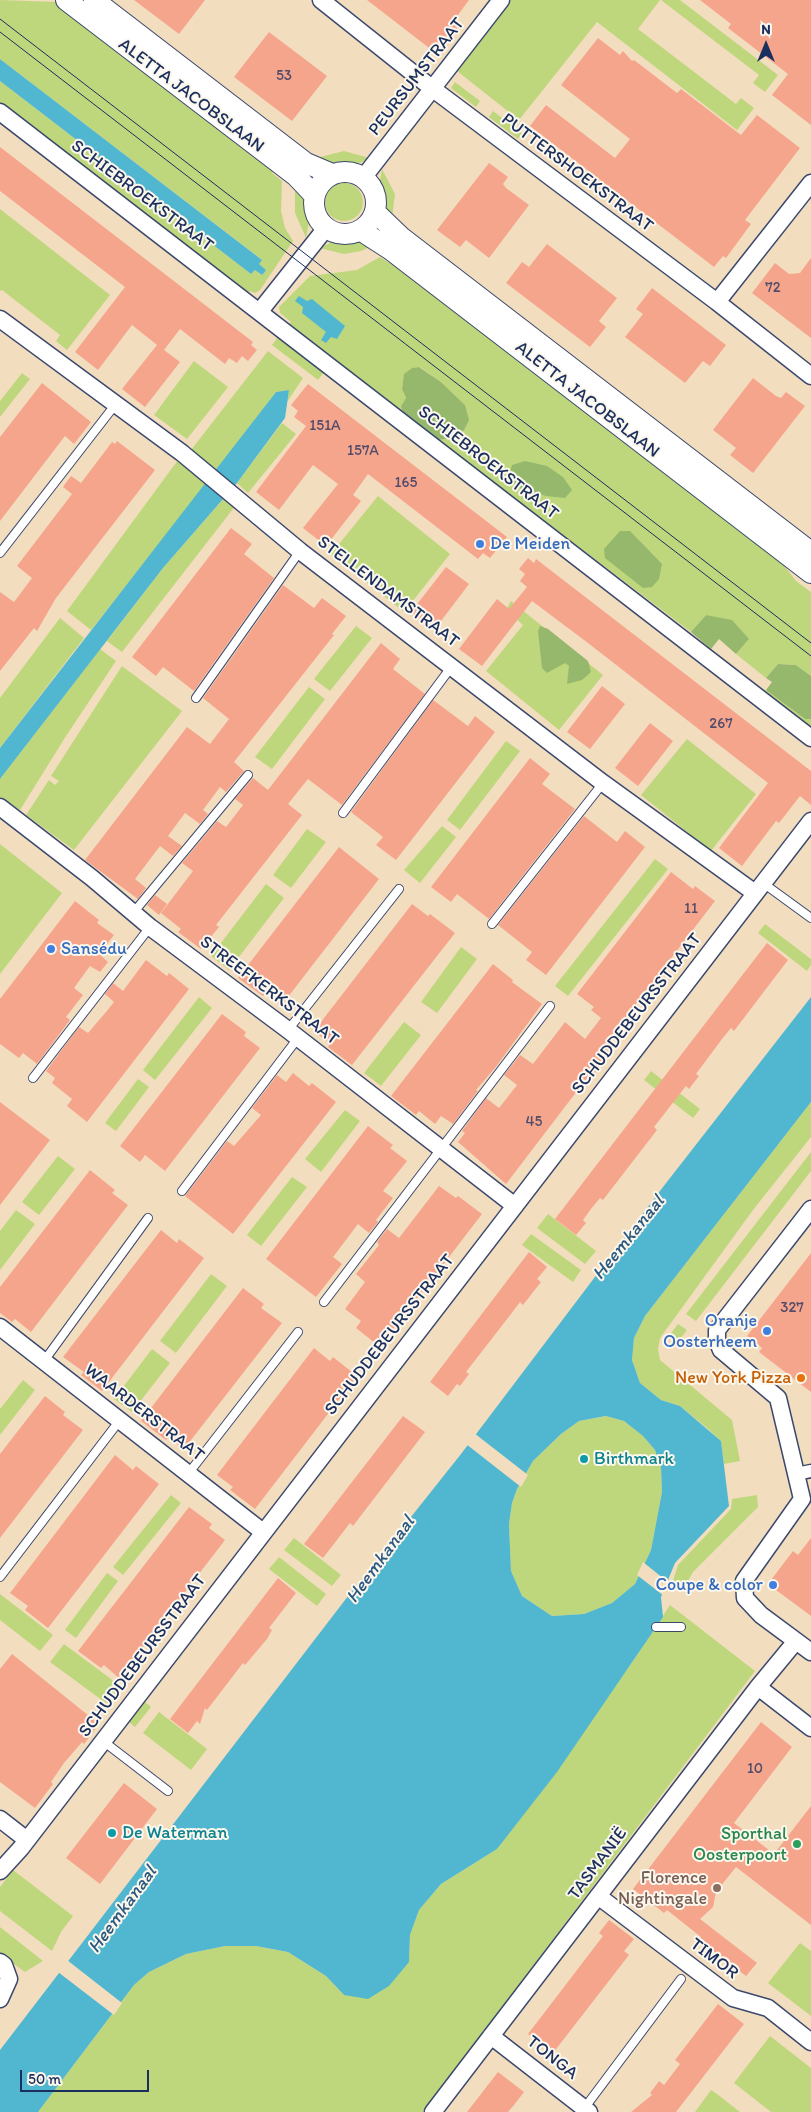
<!DOCTYPE html>
<html>
<head>
<meta charset="utf-8">
<style>
	body { margin:0 }
	#map { position:relative; width:811px; height:2112px; overflow:hidden; background:#f3ddbf; font-family:Itim,sans-serif }
	canvas { display:block }
	.north { position:absolute; left:741px; top:20px; width:50px; height:50px; -webkit-text-stroke:4px #fbf7ec; paint-order:stroke; rotate:0deg; font-size:14px; font-weight:700; line-height:20px; text-align:center; color:#1b2f5e }
	.north::after { content:''; display:block; margin:auto; width:18px; height:22px; background:#1b2f5e; clip-path:polygon(50% 0,100% 100%,50% 72%,0 100%) }
	.scale { position:absolute; left:20px; top:2070px; width:129px; height:22px; box-sizing:border-box; border:2px solid #1b2f5e; border-top:0; padding-left:6px; font-size:15px; line-height:18px; white-space:nowrap; color:#1b2f5e; -webkit-text-stroke:4px #fbf7ec; paint-order:stroke }
</style>
</head>
<body>
<div id="map">
<canvas width="811" height="2112"></canvas>
<div class="north">N</div>
<div class="scale">50 m</div>
</div>
<script>
const ctx = document.querySelector('canvas').getContext('2d');
ctx.lineJoin = 'round';
function paint(path, color) {
  ctx.fillStyle = color;
  ctx.fill(path, 'evenodd');
}
function poly(rows) {
  const path = new Path2D();
  for (const r of rows) {
    if (r.length === 3) {
      path.moveTo(r[0] + r[2], r[1]);
      path.arc(r[0], r[1], r[2], 0, 2 * Math.PI);
      continue;
    }
    path.moveTo(r[0], r[1]);
    for (let i = 2; i < r.length; i += 2) path.lineTo(r[i], r[i + 1]);
  }
  return path;
}
function trace(path, color, width, dash) {
  ctx.strokeStyle = color;
  ctx.lineWidth = width;
  ctx.lineCap = dash ? 'butt' : 'round';
  ctx.setLineDash(dash || []);
  ctx.stroke(path);
}
function write(font, color, halo, rows, align = 'center') {
  ctx.font = font + ' Itim,sans-serif';
  ctx.lineWidth = 4;
  ctx.setLineDash([]);
  ctx.textBaseline = 'middle';
  ctx.strokeStyle = halo;
  ctx.fillStyle = color;
  for (const [text, x, y, turn = 0] of rows) {
    ctx.save();
    ctx.translate(x, y);
    ctx.rotate((+turn || 0) * Math.PI / 180);
    ctx.textAlign = isNaN(turn) ? turn : align;
    if (halo) ctx.strokeText(text, 0, 0);
    ctx.fillText(text, 0, 0);
    ctx.restore();
  }
}
paint(poly([
	[0,0,57,2,275,168,272,173,282,181,281,211,285,228,293,241,260,290,255,293,250,291,246,295,0,106,0,81,251,274,255,270,262,275,264,273,266,270,258,264,261,259,0,59],
	[511,0,660,0,638,29,736,104,741,98,754,108,737,130,597,22,519,120,457,71],
	[661,0,680,0,778,75,765,92,753,83,759,75],
	[455,82,480,101,476,107,451,88],
	[493,111,522,133,518,139,489,117],
	[344,151,369,158,360,163,336,164,317,160,320,157],
	[382,169,395,194,392,218,387,216,379,185],
	[344,202,19],
	[295,186,303,194,305,212,309,222,306,238,295,213],
	[0,209,110,295,67,350,56,341,60,335,2,290,0,291],
	[334,241,360,241,372,246,361,251,344,254,320,248],
	[380,257,389,263,393,259,776,555,796,581,811,592,811,676,796,665,778,664,766,678,736,654,749,639,706,615,691,632,438,440,454,438,465,405,441,382,420,367,412,368,404,375,402,389,406,398,401,406,402,412,288,325,291,322,280,313,279,307,310,276,357,270],
	[278,337,324,372,318,380,272,345],
	[268,351,303,378,287,402,289,390,276,392,217,470,191,450],
	[194,361,228,387,187,439,154,415],
	[22,373,30,379,0,417,0,401],
	[282,423,296,434,248,493,237,483],
	[178,460,206,484,91,630,67,611],
	[378,496,450,554,404,612,331,554],
	[225,497,236,505,122,652,107,641,163,568],
	[511,601,603,675,559,730,486,671,523,625,506,610],
	[60,618,84,638,0,748,0,698],
	[356,626,372,638,330,691,314,679],
	[100,649,116,661,66,736,20,810,0,797,0,779],
	[122,666,182,711,74,850,26,815,49,780,55,785,59,781,51,776],
	[309,687,325,699,272,769,255,757],
	[766,690,805,719,811,719,811,729,764,692],
	[687,739,756,794,711,851,641,795],
	[506,741,520,751,460,830,447,820],
	[442,826,456,837,420,883,404,870],
	[307,829,326,842,291,888,273,875],
	[0,844,62,893,0,974],
	[655,859,668,869,568,996,555,986],
	[266,884,284,898,229,970,211,956],
	[765,924,811,959,811,965,807,971,758,933],
	[461,947,477,959,437,1013,421,1002],
	[199,997,212,1008,155,1080,143,1070],
	[404,1022,421,1035,381,1086,364,1073],
	[651,1071,700,1109,693,1118,644,1080],
	[138,1079,149,1087,116,1131,105,1123],
	[811,1102,811,1137,753,1210,660,1338,658,1349,660,1360,732,1420,740,1461,724,1464,721,1441,707,1428,680,1406,661,1400,640,1383,632,1360,634,1338,645,1316],
	[345,1110,360,1121,321,1172,305,1159],
	[811,1152,811,1171,696,1321,686,1314],
	[58,1156,75,1169,39,1215,22,1202],
	[292,1177,307,1187,261,1246,247,1235],
	[16,1210,35,1224,0,1270,0,1231],
	[548,1214,596,1251,585,1264,537,1228],
	[531,1234,581,1270,573,1282,522,1245],
	[211,1274,227,1286,176,1353,160,1341],
	[678,1324,687,1330,677,1343,668,1337],
	[152,1349,170,1363,132,1412,114,1399],
	[23,1380,35,1390,0,1435,0,1409],
	[607,1416,624,1421,643,1436,655,1450,661,1468,662,1492,651,1550,635,1584,612,1603,584,1614,552,1616,522,1596,511,1571,509,1524,512,1503,517,1489,533,1461,561,1434,579,1421],
	[171,1495,181,1503,123,1575,113,1567],
	[757,1495,758,1507,693,1572,683,1590,673,1581,678,1565,731,1509,732,1499],
	[294,1538,341,1575,332,1586,284,1550],
	[279,1557,326,1594,317,1606,269,1569],
	[107,1573,118,1581,76,1638,65,1630],
	[0,1594,53,1635,40,1651,0,1620],
	[670,1605,755,1671,423,2112,38,2112,134,1985,149,1972,186,1954,225,1946,256,1946,288,1952,326,1976,344,1995,409,1962,410,1935,419,1910,441,1884,497,1849,633,1661],
	[64,1644,123,1688,110,1706,50,1662],
	[144,1701,151,1707,135,1727,128,1721],
	[159,1712,207,1749,191,1770,143,1733],
	[13,1870,73,1916,61,1932,52,1951,0,1911,0,1887],
	[0,1927,43,1961,25,1972,0,1954],
	[800,1943,811,1951,811,2016,768,1983],
	[770,2036,811,2068,811,2112,771,2112,734,2083],
	[711,2090,717,2094,740,2112,695,2112]
]), '#bed77c');
paint(poly([
	[419,367,441,382,465,405,469,420,464,430,454,438,438,440,402,412,401,406,406,398,402,389,404,374,412,368],
	[525,461,547,466,563,477,572,490,565,498,546,496,516,487,509,475,512,465],
	[620,531,630,531,662,564,659,579,652,587,643,588,605,558,604,549],
	[706,615,732,620,749,639,736,654,719,639,711,649,691,632],
	[540,626,548,629,588,661,591,672,582,680,567,684,569,666,565,663,547,673,542,668,538,631],
	[778,664,796,665,811,676,811,719,805,719,766,690,772,682,766,678]
]), '#96b86c');
paint(poly([
	[0,59,262,260,259,264,266,270,264,273,262,275,255,270,251,274,0,81],
	[299,296,307,301,312,299,345,326,337,339,331,337,326,343,321,340,326,332,302,313,303,307,295,301],
	[289,390,285,418,237,483,163,568,0,779,0,748,276,392],
	[811,997,811,1102,645,1316,634,1338,632,1360,640,1383,661,1400,680,1406,721,1441,729,1506,675,1563,661,1597,663,1617,557,1772,497,1849,441,1884,419,1910,410,1935,409,1962,389,1986,368,1999,344,1995,326,1976,288,1952,256,1946,225,1946,186,1954,149,1972,134,1985,38,2112,0,2112,0,2050,345,1600,461,1454,663,1187],
	[606,1416,624,1421,643,1436,655,1450,661,1468,662,1492,651,1550,635,1584,612,1603,584,1614,552,1616,522,1596,511,1571,509,1524,512,1503,517,1489,533,1461,561,1434,579,1421]
]), '#51b7d0');
paint(poly([
	[474,1433,528,1475,521,1487,466,1444],
	[643,1562,669,1583,664,1596,637,1575],
	[67,1960,122,2003,114,2015,58,1972]
]), '#f3ddbf');
paint(poly([
	[134,0,205,0,179,34],
	[367,0,469,0,452,23,458,27,437,54],
	[700,0,811,0,811,125,772,95,788,74,728,28,731,24],
	[269,32,327,76,292,121,234,77],
	[598,38,620,55,623,51,632,61,634,60,677,93,681,89,741,135,757,115,800,148,745,220,751,224,726,258,723,256,714,267,530,126,546,105,615,158,630,139,561,85],
	[0,147,253,342,251,345,257,350,248,361,242,356,237,363,229,358,225,364,180,329,164,350,180,362,145,407,122,389,157,345,132,325,98,370,75,352,125,287,0,191],
	[489,163,508,177,503,184,506,188,529,205,489,258,466,240,460,247,437,230],
	[547,244,617,298,599,321,606,327,590,347,506,283,522,262,529,267],
	[811,258,811,338,752,293,775,263,789,274,800,273],
	[652,288,726,345,710,366,703,361,685,383,625,337,643,314,636,309],
	[753,378,776,396,781,398,786,392,805,406,753,473,730,455,736,448,713,430],
	[42,383,91,422,74,444,65,436,0,521,0,437],
	[308,384,507,537,490,558,483,553,478,559,368,474,353,495,361,501,326,546,303,528,338,484,313,465,279,510,256,492,306,426,294,417,298,411,291,405],
	[117,441,155,470,56,598,37,631,34,628,0,671,0,592,14,602,32,578,17,566,72,494,63,487,71,476,81,483,112,442,115,444],
	[231,528,252,544,244,554,274,578,194,691,163,667,156,676,132,657],
	[528,558,534,563,536,559,811,771,811,805,800,796,779,823,776,821,742,866,719,848,768,783,588,643,532,601,482,666,459,649,497,599,509,609,527,587,520,581,525,574,519,569],
	[446,567,469,584,435,629,411,612],
	[283,585,314,608,322,598,346,616,332,634,334,635,234,762,244,771,226,792,220,787,203,810,208,814,200,824,185,813,168,836,182,846,173,856,160,846,135,879,146,888,138,899,85,860,187,727,210,744,229,719,203,698],
	[381,643,400,659,393,669,425,694,342,805,308,779,288,804,302,815,216,925,219,927,201,949,178,932,181,929,161,913,193,871,182,863,217,821,226,827,243,805,235,799,253,778,268,790],
	[602,686,625,704,590,749,567,732],
	[433,700,468,726,475,716,495,732,396,860,376,845,383,837,351,812],
	[650,723,673,741,638,786,615,768],
	[530,758,550,774,542,784,575,809,489,919,457,894,451,902,431,887],
	[584,816,617,842,625,831,645,847,546,975,526,960,532,952,498,925],
	[339,847,379,879,281,1006,265,993,263,996,238,978],
	[671,872,693,889,695,886,715,901,603,1047,611,1053,589,1080,587,1078,506,1184,458,1142,465,1133,462,1131,486,1098,499,1108,517,1085,504,1075,520,1055,533,1064,565,1022,585,1039,601,1018,591,1010,594,1007,577,994],
	[155,895,167,904,159,915,147,905],
	[75,901,99,920,97,923,114,935,99,954,108,962,100,972,90,966,74,988,83,995,66,1017,70,1020,37,1064,23,1053,19,1058,0,1044,0,999],
	[412,904,428,916,430,914,455,933,352,1065,328,1047,330,1044,314,1031],
	[767,943,788,960,734,1031,731,1028,722,1039,696,1074,699,1076,689,1089,686,1086,654,1127,657,1130,603,1200,600,1198,591,1209,583,1220,586,1223,576,1235,555,1219],
	[146,960,167,976,169,973,189,989,87,1122,67,1106,72,1099,52,1083,55,1078,46,1071,79,1027,88,1033,106,1012,114,1002,105,994,113,983,123,991],
	[493,964,513,980,512,982,542,1004,495,1068,476,1090,478,1091,453,1124,441,1116,435,1124,419,1111,416,1115,391,1096],
	[222,1014,246,1032,244,1036,260,1048,165,1171,145,1155,140,1162,120,1146],
	[293,1073,309,1086,312,1083,336,1102,233,1234,185,1196,227,1141,234,1146,261,1115,252,1108,277,1075,286,1082],
	[0,1102,50,1140,0,1205],
	[368,1126,393,1145,390,1148,407,1161,383,1191,393,1198,376,1220,378,1222,369,1233,358,1224,333,1257,342,1264,316,1297,266,1259],
	[90,1170,115,1190,112,1193,128,1205,31,1332,15,1319,12,1322,0,1313,0,1287],
	[439,1186,456,1198,458,1196,482,1214,380,1347,356,1328,361,1321,345,1309,365,1282,356,1274,379,1245,377,1242,387,1229,399,1238],
	[161,1230,177,1243,179,1239,204,1258,102,1391,81,1375,84,1372,63,1357],
	[529,1252,547,1267,537,1279,541,1282,523,1305,520,1302,511,1314,466,1372,469,1374,460,1386,457,1384,448,1396,430,1382],
	[811,1253,811,1392,759,1352,762,1348,747,1336],
	[243,1288,264,1304,261,1308,282,1323,184,1449,168,1438,166,1440,141,1421],
	[314,1348,330,1361,333,1357,357,1376,255,1509,230,1490,233,1487,217,1475],
	[45,1396,65,1412,63,1415,83,1430,0,1538,0,1454],
	[403,1416,425,1432,353,1526,350,1523,323,1558,304,1544],
	[115,1455,133,1470,136,1466,159,1484,48,1628,25,1610,28,1606,10,1593],
	[189,1507,212,1524,209,1528,225,1540,119,1678,104,1665,101,1668,78,1651],
	[811,1538,811,1616,768,1584,793,1551,798,1555],
	[278,1578,296,1593,269,1628,272,1630,267,1639,245,1665,243,1663,207,1710,205,1708,200,1724,197,1721,188,1733,170,1719],
	[12,1654,99,1724,84,1744,82,1742,64,1763,51,1782,53,1784,35,1808,0,1782,0,1669],
	[761,1722,792,1747,734,1823,774,1854,811,1806,811,1925,736,1867,716,1892,713,1907,700,1919,757,1963,746,1976,699,1940,701,1937,667,1910,664,1913,633,1889],
	[124,1783,157,1809,100,1884,66,1858],
	[609,1920,634,1939,624,1951,629,1955,553,2053,528,2034,603,1936,599,1933],
	[718,2004,744,2024,676,2112,631,2112,652,2095,650,2093,659,2081,664,2085,680,2064,675,2060],
	[498,2072,524,2092,514,2105,508,2112,467,2112]
]), '#f6a58d');
const service = poly([
	[0,553,115,405],
	[196,698,300,551],
	[343,813,452,666],
	[763,883,811,918],
	[133,913,248,775],
	[492,924,603,783],
	[288,1030,399,889],
	[33,1078,150,927],
	[182,1191,298,1038],
	[324,1302,550,1006],
	[44,1361,148,1218],
	[188,1474,298,1332],
	[0,1577,120,1420],
	[656,1627,681,1627],
	[103,1741,168,1791],
	[583,2110,681,1979]
]);
const pedestrian = poly([
	[796,1474,811,1471]
]);
const minor = poly([
	[321,0,433,89,717,302,811,376],
	[0,112,811,738],
	[363,178,501,0],
	[717,302,811,183],
	[260,311,326,228],
	[0,319,182,453,300,551,603,783,755,893],
	[0,807,92,878,150,927,288,1030,515,1206],
	[811,1209,717,1330,717,1340,721,1350,778,1398,802,1499,744,1581,745,1598,761,1615,811,1652],
	[0,1327,263,1532],
	[758,1687,811,1728],
	[0,1819,27,1840],
	[0,1871,21,1848,811,821],
	[598,1896,733,1998,768,2008,811,2042],
	[0,1962,4,1965,9,1979,0,1999],
	[491,2036,589,2112],
	[433,2112,758,1687,796,1641]
]);
const tertiary = poly([
	[66,0,296,176,314,195],
	[94,0,306,163,332,174],
	[345,203,31],
	[375,212,401,237,811,552],
	[360,230,391,250,811,573]
]);
trace(service, '#3b496d', 10);
trace(pedestrian, '#3b496d', 15);
trace(minor, '#3b496d', 19);
trace(tertiary, '#3b496d', 22);
trace(service, '#fff', 8);
trace(pedestrian, '#fff', 12);
trace(minor, '#fff', 16);
trace(tertiary, '#fff', 20);
trace(poly([
	[0,19,811,643],
	[0,32,811,656]
]), '#1b2f5e', 1);
for (const [x, y, r, color] of [
	[480,544,5,"#3f7fe0"],
	[51,949,5,"#3f7fe0"],
	[767,1331,5,"#3f7fe0"],
	[801,1378,5,"#e8710a"],
	[584,1459,5,"#0f9aa8"],
	[773,1585,5,"#3f7fe0"],
	[112,1833,5,"#0f9aa8"],
	[797,1844,5,"#2e9e5b"],
	[717,1888,5,"#8d6e63"]
]) {
  const dot = new Path2D();
  dot.arc(x, y, r, 0, 2 * Math.PI);
  ctx.fillStyle = color;
  ctx.fill(dot);
  trace(dot, '#fbf7ec', 2);
}
write('15px', '#524c6a', null, [
	["53",284,76],
	["72",773,288],
	["151A",325,426],
	["157A",363,451],
	["165",406,483],
	["267",721,724],
	["11",691,909],
	["45",534,1122],
	["327",792,1308],
	["10",755,1769]
]);
write('18px', '#1b2f5e', '#fbf7ec', [
	["PEURSUMSTRAAT",417,77,-52],
	["ALETTA JACOBSLAAN",191,96,37],
	["PUTTERSHOEKSTRAAT",577,173,37],
	["SCHIEBROEKSTRAAT",142,196,37],
	["ALETTA JACOBSLAAN",587,400,38],
	["SCHIEBROEKSTRAAT",488,463,38],
	["STELLENDAMSTRAAT",388,592,37],
	["STREEFKERKSTRAAT",269,991,37],
	["SCHUDDEBEURSSTRAAT",637,1014,-52],
	["SCHUDDEBEURSSTRAAT",390,1335,-52],
	["WAARDERSTRAAT",144,1413,38],
	["SCHUDDEBEURSSTRAAT",143,1656,-53],
	["TASMANIË",598,1864,-53],
	["TIMOR",714,1959,37],
	["TONGA",552,2058,38]
]);
write('18px', '#366cbe', '#fbf7ec', [
	["De Meiden",490,544],
	["Sansédu",61,949],
	["Oranje",757,1321,"right"],
	["Oosterheem",757,1342,"right"],
	["Coupe & color",763,1585,"right"]
], 'left');
write('18px', '#c56008', '#fbf7ec', [
	["New York Pizza",791,1378]
], 'right');
write('18px', '#0d838f', '#fbf7ec', [
	["Birthmark",594,1459],
	["De Waterman",122,1833]
], 'left');
write('18px', '#27864d', '#fbf7ec', [
	["Sporthal",787,1834],
	["Oosterpoort",787,1855]
], 'right');
write('18px', '#785e54', '#fbf7ec', [
	["Florence",707,1878],
	["Nightingale",707,1899]
], 'right');
write('italic 19px', '#2b5880', '#fbf7ec', [
	["Heemkanaal",629,1238,-51],
	["Heemkanaal",381,1560,-54],
	["Heemkanaal",123,1910,-54]
]);
</script>
</body>
</html>
